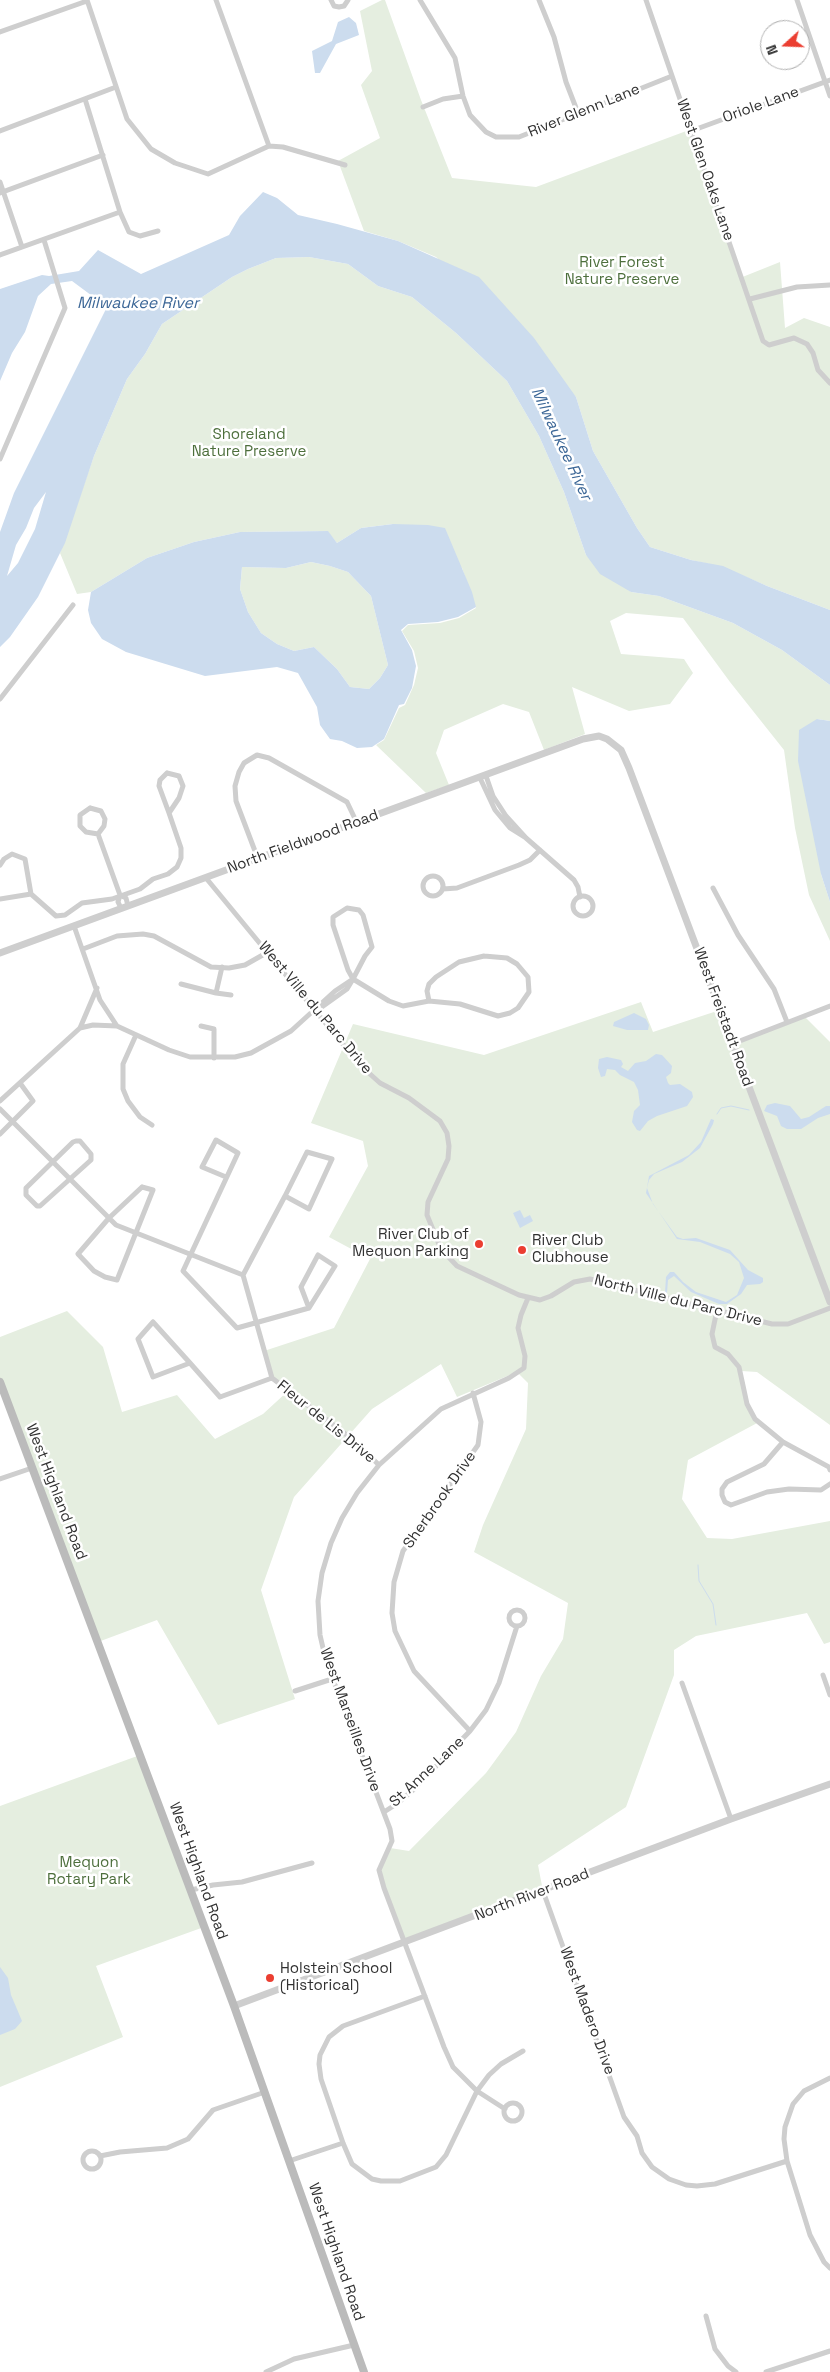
<!DOCTYPE html>
<html>
<head>
<meta charset="utf-8">
<style>
	body { margin:0 }
	#map { position:relative; width:830px; height:2372px; overflow:hidden; background:#fff; font-family:"Space Grotesk",sans-serif }
	canvas { display:block }
	.north { position:absolute; left:760px; top:20px; width:50px; height:50px; box-sizing:border-box; background:#fff; border:1px solid #adadad; border-radius:50%; rotate:250deg; font-size:14px; font-weight:700; line-height:20px; text-align:center; color:#313131 }
	.north::after { content:''; display:block; margin:auto; width:18px; height:22px; background:#eb3e31; clip-path:polygon(50% 0,100% 100%,50% 72%,0 100%) }
</style>
</head>
<body>
<div id="map">
<canvas width="830" height="2372"></canvas>
<div class="north">N</div>
</div>
<script>
const ctx = document.querySelector('canvas').getContext('2d');
ctx.lineJoin = 'round';
function paint(path, color) {
  ctx.fillStyle = color;
  ctx.fill(path, 'evenodd');
}
function poly(rows) {
  const path = new Path2D();
  for (const r of rows) {
    if (r.length === 3) {
      path.moveTo(r[0] + r[2], r[1]);
      path.arc(r[0], r[1], r[2], 0, 2 * Math.PI);
      continue;
    }
    path.moveTo(r[0], r[1]);
    for (let i = 2; i < r.length; i += 2) path.lineTo(r[i], r[i + 1]);
  }
  return path;
}
function trace(path, color, width, dash) {
  ctx.strokeStyle = color;
  ctx.lineWidth = width;
  ctx.lineCap = dash ? 'butt' : 'round';
  ctx.setLineDash(dash || []);
  ctx.stroke(path);
}
function write(font, color, halo, rows, align = 'center') {
  ctx.font = font + ' "Space Grotesk",sans-serif';
  ctx.lineWidth = 5;
  ctx.setLineDash([]);
  ctx.textBaseline = 'middle';
  ctx.strokeStyle = halo;
  ctx.fillStyle = color;
  for (const [text, x, y, turn = 0] of rows) {
    ctx.save();
    ctx.translate(x, y);
    ctx.rotate((+turn || 0) * Math.PI / 180);
    ctx.textAlign = isNaN(turn) ? turn : align;
    if (halo) ctx.strokeText(text, 0, 0);
    ctx.fillText(text, 0, 0);
    ctx.restore();
  }
}
paint(poly([
	[382,0,385,0,421,100,452,178,536,187,689,130,740,278,780,262,785,328,804,318,830,327,830,610,767,586,723,567,691,560,650,547,637,528,593,451,576,397,436,257,398,241,364,231,338,161,380,138,361,85,372,71,360,11],
	[309,257,348,264,378,286,412,297,456,333,507,381,539,436,564,492,586,555,631,592,659,596,733,623,782,650,830,685,830,721,817,719,821,874,830,902,830,941,809,895,795,828,784,750,730,682,683,618,626,613,610,621,621,654,684,659,693,673,670,704,629,711,572,687,585,734,544,750,529,712,503,704,444,730,436,753,449,785,426,793,376,745,384,740,399,708,405,705,414,685,418,668,414,651,402,631,408,625,440,623,459,618,476,608,462,568,393,524,361,528,337,543,327,531,240,532,194,542,147,558,91,592,77,594,60,553,94,456,127,379,145,354,162,324,232,277,248,269,276,258],
	[311,562,330,566,348,572,371,596,388,665,380,678,369,689,350,687,337,669,314,647,294,651,277,644,261,633,248,612,240,589,242,567,286,568],
	[641,1002,653,1032,720,1010,733,1043,804,1016,830,1042,830,1425,757,1372,741,1371,747,1404,759,1422,688,1460,682,1499,707,1538,732,1539,830,1521,830,1642,824,1644,807,1613,696,1636,674,1650,674,1675,626,1807,538,1865,543,1891,405,1943,379,1870,390,1848,409,1851,486,1773,516,1732,541,1676,563,1639,568,1603,474,1552,483,1525,526,1429,528,1383,517,1372,457,1397,441,1364,372,1409,294,1497,261,1590,295,1699,218,1725,157,1620,98,1642,0,1382,0,1337,67,1311,103,1347,122,1412,177,1395,215,1439,263,1414,288,1391,272,1378,264,1351,334,1328,370,1259,329,1237,368,1166,363,1141,311,1123,353,1024,484,1055],
	[140,1755,204,1927,96,1966,123,2037,0,2087,0,1806]
]), '#e5eee0');
paint(poly([
	[349,17,356,23,359,35,336,44,320,73,315,73,312,51,332,41,338,22],
	[263,192,277,198,298,215,337,224,398,241,479,277,534,338,576,397,593,451,637,528,650,547,691,560,723,566,767,586,830,610,830,685,782,650,733,623,659,596,631,592,600,574,586,555,564,492,539,436,507,381,456,333,412,297,378,286,348,264,309,257,276,258,248,269,232,277,162,324,145,354,127,379,94,456,65,543,38,597,10,637,0,647,0,532,14,493,107,307,72,281,51,284,38,296,25,332,12,353,0,381,0,289,42,275,49,276,79,271,98,250,141,274,229,235,240,216],
	[46,492,35,529,18,563,7,576,16,545,26,528,34,508],
	[393,524,428,525,445,528,472,592,476,607,458,617,438,622,408,624,401,630,412,650,416,666,412,688,404,704,399,705,384,739,372,747,357,748,342,741,330,739,320,725,317,707,298,673,277,667,205,676,126,652,102,639,91,623,88,610,91,592,147,558,194,542,240,532,328,531,337,543,361,528],
	[311,562,330,566,348,572,371,596,388,665,380,678,369,689,350,687,337,669,314,647,294,651,277,644,261,633,248,612,240,589,242,567,286,568],
	[817,719,830,721,830,902,821,874,798,761,799,730],
	[634,1013,646,1019,649,1025,648,1030,627,1030,613,1026,614,1022],
	[656,1054,662,1055,672,1066,671,1073,666,1077,668,1083,670,1085,680,1084,692,1092,693,1097,687,1106,657,1116,648,1121,640,1131,637,1130,632,1122,634,1111,640,1105,638,1090,634,1082,620,1075,615,1070,607,1069,605,1076,601,1077,598,1068,599,1059,607,1057,621,1060,623,1064,621,1067,628,1071,635,1063,646,1061],
	[775,1103,790,1106,801,1119,809,1117,826,1106,830,1106,830,1114,818,1118,801,1129,787,1129,781,1126,777,1116,764,1111,767,1105],
	[711,1119,714,1120,713,1124,700,1148,682,1162,654,1174,649,1180,647,1188,653,1204,677,1237,683,1239,696,1238,730,1250,748,1270,763,1278,763,1282,760,1284,747,1285,741,1294,727,1304,719,1304,691,1292,674,1276,668,1280,667,1293,665,1293,666,1277,670,1272,674,1272,683,1282,696,1292,726,1302,737,1295,744,1278,739,1262,730,1254,700,1242,677,1239,646,1193,649,1176,689,1155,701,1142],
	[520,1210,524,1218,530,1215,533,1221,520,1228,513,1213],
	[0,1967,8,1978,11,1995,22,2021,15,2029,0,2035]
]), '#ccdcee');
trace(poly([
	[717,1114,721,1108,731,1106,749,1110],
	[698,1565,699,1581,713,1604,716,1625]
]), '#ccdcee', 1);
trace(poly([
	[87,0,127,119,151,149,175,163,208,174,269,146,283,147,345,165],
	[216,0,269,146],
	[331,0,334,6,339,7,344,6,348,0],
	[420,0,455,58,463,96,470,115,486,132,496,137,519,137,672,76],
	[539,0,554,37,566,82,578,113],
	[646,0,763,341,769,345,794,338,807,344,813,353,818,370,830,383],
	[797,0,830,96],
	[0,32,87,1],
	[85,99,120,212,129,232,140,236,158,231],
	[423,107,443,99,463,96],
	[0,131,116,87],
	[691,131,830,80],
	[0,182,22,247],
	[0,193,103,155],
	[0,255,120,212],
	[750,299,797,287,830,285],
	[0,459,65,308,44,240],
	[0,699,73,605],
	[167,773,179,776,183,786,179,798,169,813,159,786,160,780,167,773],
	[486,776,493,796,506,816,526,838,574,880,578,887,580,897],
	[480,778,495,810,510,828,526,838],
	[90,808,101,811,105,819,104,826,98,834,86,832,80,826,80,815,90,808],
	[98,834,120,895,126,898,128,906],
	[258,859,236,801,235,786,239,772,244,763,257,755,269,758,347,802,357,823],
	[0,865,4,859,12,854,25,859,31,894,56,916,65,915,82,903,112,899,140,889,153,879,168,874,177,867,181,858,181,848,169,813],
	[433,886,10],
	[206,878,360,1065,380,1083,409,1098,440,1121,447,1133,449,1146,448,1159,428,1202,427,1215,441,1249,457,1266,519,1295,540,1300,551,1296,574,1282,590,1279,772,1324,788,1324,830,1308],
	[713,888,738,935,774,989,787,1022],
	[443,889,457,888,519,865,530,860,540,850],
	[120,895,118,902,121,908],
	[583,906,10],
	[0,899,31,894],
	[74,926,100,1000,117,1026],
	[83,949,117,936,143,934,154,936,211,967,229,968,245,965,268,952],
	[484,956,507,958,517,964,528,977,529,992,518,1008,510,1013,498,1016,460,1004,429,1001,427,991,429,984,436,977,459,962,484,956],
	[222,967,216,993,231,995],
	[181,984,216,993],
	[319,1009,347,989,353,979,365,956,372,947,363,915,359,910,347,908,333,917,333,925,348,970,353,979,389,1001,403,1006,429,1001],
	[201,1026,214,1029,214,1058],
	[80,1028,93,1025,117,1026,169,1050,190,1057,235,1057,251,1053,291,1031,335,991,353,979],
	[136,1035,123,1064,123,1089,128,1101,140,1117,152,1125],
	[732,1044,830,1006],
	[0,1101,80,1028,97,988],
	[0,1109,116,1225,243,1275,272,1378],
	[0,1134,33,1101,20,1083],
	[76,1141,80,1141,91,1154,91,1160,40,1206,37,1206,26,1195,26,1188,73,1142,76,1141],
	[307,1152,332,1159,309,1209,285,1196,307,1152],
	[226,1177,202,1167,216,1140,238,1153,183,1271,237,1328,309,1308],
	[142,1187,153,1190,117,1280,105,1277,94,1271,78,1254,109,1218,142,1187],
	[318,1255,335,1266,309,1308,301,1287,318,1255],
	[243,1275,285,1196],
	[717,1310,712,1334,715,1347,728,1354,739,1367,747,1404,755,1419,783,1442],
	[153,1322,190,1363,153,1377,138,1339,153,1322],
	[190,1363,220,1397,272,1378],
	[272,1378,352,1439,379,1465],
	[830,1470,829,1467,783,1442,764,1464,727,1482,722,1489,722,1495,725,1502,731,1505,767,1492,789,1489,821,1490,830,1484],
	[0,1479,32,1468],
	[517,1618,8],
	[823,1675,830,1695],
	[682,1683,731,1819],
	[295,1691,332,1679],
	[470,1731,414,1671,395,1631,392,1613,394,1582,403,1551,478,1445,481,1422,473,1393],
	[384,1812,398,1803,413,1790,470,1731,486,1710,499,1683,517,1626],
	[191,1890,213,1885,242,1882,312,1863],
	[543,1891,624,2117,637,2136,642,2153,652,2167,669,2179,686,2185,697,2186,715,2184,787,2161],
	[425,1996,343,2026,329,2037,320,2055,319,2064,321,2079,343,2143,352,2164,372,2179,381,2181,400,2181,436,2167,446,2155,477,2091,489,2075,501,2064,523,2051],
	[830,2078,804,2091,793,2104,785,2127,784,2139,787,2161,810,2235,824,2262,830,2268],
	[513,2112,9],
	[505,2109,477,2091,453,2067,444,2047,384,1888,379,1870,392,1841,390,1829,326,1661,320,1635,318,1601,322,1573,331,1543,342,1518,357,1493,379,1465,441,1409,509,1378,524,1368,525,1356,518,1328,521,1315,528,1298],
	[92,2160,9],
	[100,2156,120,2152,167,2148,188,2139,213,2110,265,2092],
	[289,2161,343,2143],
	[706,2316,715,2349,728,2366,736,2372],
	[266,2372,294,2359,354,2345],
	[766,2372,830,2351]
]), '#cecece', 5);
trace(poly([
	[0,953,583,739,599,736,607,739,621,750,629,768,830,1302],
	[234,2006,731,1819,830,1784]
]), '#cecece', 7);
trace(poly([
	[0,1382,234,2006,364,2372]
]), '#bbb', 8);
for (const [x, y, r, color] of [
	[479,1244,5,"#eb3e31"],
	[522,1250,5,"#eb3e31"],
	[270,1978,5,"#eb3e31"]
]) {
  const dot = new Path2D();
  dot.arc(x, y, r, 0, 2 * Math.PI);
  ctx.fillStyle = color;
  ctx.fill(dot);
  trace(dot, '#fff', 2);
}
write('15px', '#313131', '#fff', [
	["Oriole Lane",761,105,-20],
	["River Glenn Lane",584,111,-22],
	["West Glen Oaks Lane",705,170,71],
	["North Fieldwood Road",303,842,-20],
	["West Ville du Parc Drive",315,1008,50],
	["West Freistadt Road",723,1017,70],
	["North Ville du Parc Drive",678,1301,14],
	["Fleur de Lis Drive",326,1422,39],
	["West Highland Road",56,1492,69],
	["Sherbrook Drive",440,1500,-55],
	["West Marseilles Drive",350,1720,70],
	["St Anne Lane",427,1772,-43],
	["West Highland Road",198,1871,70],
	["North River Road",532,1895,-21],
	["West Madero Drive",587,2011,70],
	["West Highland Road",336,2252,71]
]);
write('15px', '#4d6f3c', '#fff', [
	["River Forest",622,263],
	["Nature Preserve",622,280],
	["Shoreland",249,435],
	["Nature Preserve",249,452],
	["Mequon",89,1863],
	["Rotary Park",89,1880]
]);
write('15px', '#313131', '#fff', [
	["River Club of",469,1235,"right"],
	["Mequon Parking",469,1252,"right"],
	["River Club",532,1241],
	["Clubhouse",532,1258],
	["Holstein School",280,1969],
	["(Historical)",280,1986]
], 'left');
write('italic 16px', '#3c6797', '#fff', [
	["Milwaukee River",138,304],
	["Milwaukee River",561,444,65]
]);
</script>
</body>
</html>
